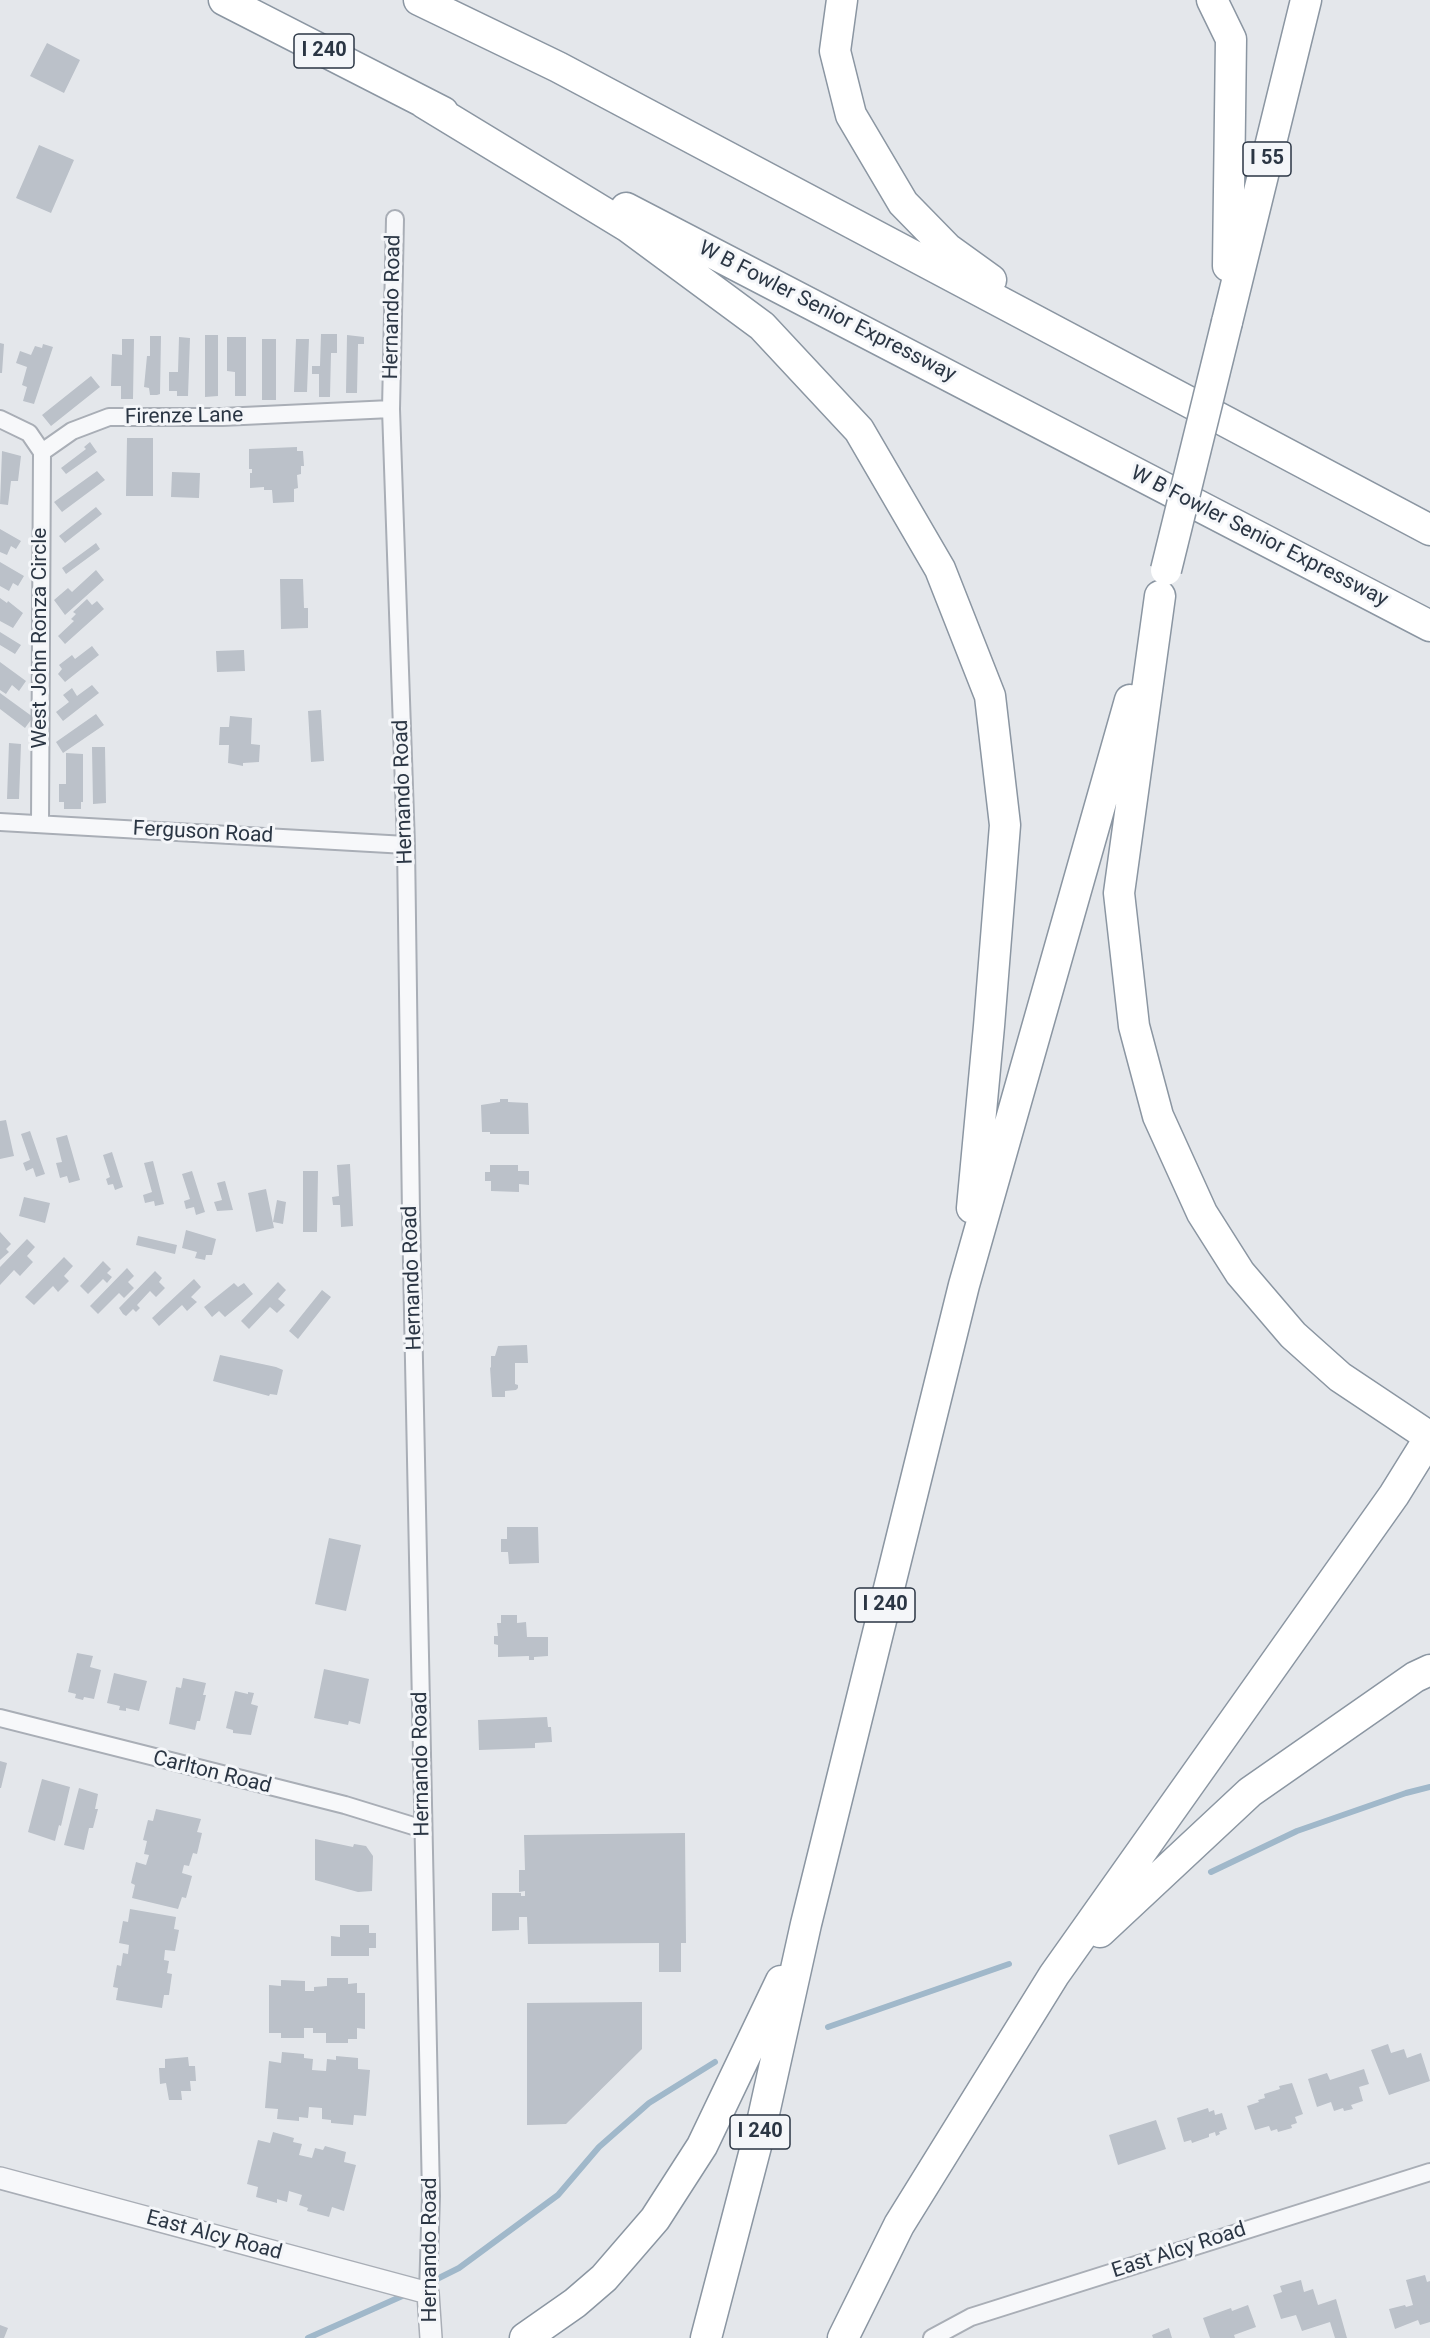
<!DOCTYPE html>
<html>
<head>
<meta charset="utf-8">
<style>
	body { margin:0 }
	canvas { display:block; background:#e4e7eb }
</style>
</head>
<body>
<canvas width="1430" height="2338"></canvas>
<script>
const ctx = document.querySelector('canvas').getContext('2d');
ctx.lineJoin = 'round';
function poly(rows) {
  const path = new Path2D();
  for (const r of rows) {
    path.moveTo(r[0], r[1]);
    for (let i = 2; i < r.length; i += 2) path.lineTo(r[i], r[i + 1]);
  }
  return path;
}
function trace(path, color, width, dash) {
  ctx.strokeStyle = color;
  ctx.lineWidth = width;
  ctx.lineCap = dash ? 'butt' : 'round';
  ctx.setLineDash(dash || []);
  ctx.stroke(path);
}
function paint(path, color) {
  ctx.fillStyle = color;
  ctx.fill(path, 'evenodd');
}
function write(font, color, halo, rows, align = 'center') {
  ctx.font = font + ' Roboto,sans-serif';
  ctx.lineWidth = 6;
  ctx.setLineDash([]);
  ctx.textBaseline = 'middle';
  ctx.strokeStyle = halo;
  ctx.fillStyle = color;
  for (const [text, x, y, turn = 0] of rows) {
    ctx.save();
    ctx.translate(x, y);
    ctx.rotate((+turn || 0) * Math.PI / 180);
    ctx.textAlign = isNaN(turn) ? turn : align;
    if (halo) ctx.strokeText(text, 0, 0);
    ctx.fillText(text, 0, 0);
    ctx.restore();
  }
}
trace(poly([
	[1211,1872,1297,1831,1406,1793,1430,1787],
	[828,2027,1009,1964],
	[431,2282,459,2268,558,2195,599,2147,649,2103,715,2062],
	[308,2338,409,2293]
]), '#a0b8ca', 6);
paint(poly([
	[47,43,80,60,64,93,30,76],
	[39,145,74,160,51,213,16,198],
	[321,334,337,334,337,353,331,353,330,397,319,397,319,374,312,374,312,366,320,366],
	[205,335,218,335,218,396,205,397],
	[347,335,364,337,364,344,358,344,357,393,346,393],
	[150,336,161,336,160,394,157,395,150,395,149,388,144,387,147,356,150,356],
	[179,337,190,338,188,396,177,396,177,391,169,391,169,372,178,372],
	[227,337,246,337,246,396,235,396,235,372,227,371],
	[122,339,134,339,133,399,121,399,121,386,111,386,112,354,122,355],
	[262,339,276,339,276,400,262,400],
	[296,339,309,339,307,392,294,392],
	[0,343,4,344,2,373,0,373],
	[43,344,53,347,34,404,23,401,27,387,22,385,27,367,16,363,20,351,31,355,35,346,42,348],
	[91,376,100,387,51,426,42,415],
	[127,438,153,438,153,496,126,496],
	[90,442,97,452,66,474,61,468,86,449,84,447],
	[297,447,297,451,303,451,304,466,301,466,301,474,297,475,298,488,294,489,294,502,273,503,272,490,264,490,264,487,250,488,250,473,252,473,252,469,249,469,249,449],
	[2,451,21,456,18,481,11,481,8,505,0,504],
	[97,471,105,480,62,512,54,502],
	[172,472,200,473,199,498,171,497],
	[96,507,102,514,65,543,59,536],
	[0,529,21,541,16,549,11,546,7,555,0,552],
	[96,543,100,549,66,574,62,568],
	[0,562,24,576,18,586,13,583,9,591,0,586],
	[96,570,104,580,65,615,54,600,68,588,72,592],
	[280,579,303,579,304,608,308,608,308,628,281,629],
	[0,598,7,603,8,601,23,613,13,628,0,621],
	[87,599,92,605,97,601,104,609,65,644,58,636,74,621,71,619,76,614,73,612],
	[0,632,21,645,15,654,0,645],
	[92,646,99,655,65,682,58,674,62,669,59,665,72,655,75,659],
	[244,650,245,671,217,672,216,651],
	[0,662,26,681,19,691,12,685,6,694,0,690],
	[92,685,99,693,63,721,56,712,69,702,63,695,72,688,77,696],
	[0,693,33,717,25,728,0,709],
	[321,710,324,761,311,762,308,711],
	[96,714,104,725,63,753,56,742],
	[230,716,252,718,251,744,260,745,259,762,243,763,243,766,228,763,229,745,219,745,220,727,229,727],
	[9,743,21,744,19,799,7,799],
	[92,747,105,747,106,803,93,804],
	[66,753,83,754,83,802,81,802,81,809,64,809,64,802,59,802,59,784,66,784],
	[500,1099,508,1099,508,1102,528,1103,529,1134,490,1134,490,1132,482,1132,481,1105,500,1102],
	[6,1120,14,1156,0,1159,0,1121],
	[30,1131,45,1174,36,1177,33,1168,26,1171,23,1163,30,1160,21,1134],
	[67,1135,80,1180,69,1183,67,1176,60,1178,56,1163,62,1162,56,1138],
	[112,1152,123,1187,115,1190,113,1184,108,1185,106,1179,110,1177,103,1155],
	[153,1161,164,1204,155,1206,154,1201,145,1203,143,1195,152,1192,144,1163],
	[350,1164,353,1226,341,1227,340,1205,333,1205,332,1197,339,1196,337,1165],
	[490,1165,518,1165,518,1171,529,1171,529,1185,519,1184,519,1192,491,1191,491,1181,485,1181,485,1172,490,1172],
	[192,1171,205,1212,196,1215,194,1207,186,1209,184,1201,190,1199,182,1174],
	[303,1171,318,1171,317,1232,303,1232],
	[225,1181,233,1210,217,1211,214,1202,222,1200,217,1183],
	[266,1189,274,1228,256,1232,248,1193],
	[24,1197,50,1203,45,1223,19,1216],
	[277,1200,286,1202,283,1224,273,1222],
	[186,1230,216,1239,212,1255,206,1255,205,1260,195,1258,197,1252,182,1248],
	[0,1232,11,1244,6,1249,9,1252,0,1260],
	[138,1236,177,1245,175,1254,136,1245],
	[27,1239,35,1247,27,1256,33,1262,20,1276,14,1270,0,1285,0,1267],
	[64,1257,73,1266,64,1276,69,1281,58,1292,53,1286,34,1305,25,1297],
	[103,1261,111,1269,107,1273,112,1277,107,1283,103,1279,88,1294,80,1286],
	[127,1268,134,1276,128,1282,134,1288,124,1298,119,1293,98,1314,90,1306],
	[155,1271,162,1278,159,1282,165,1288,156,1297,150,1291,137,1305,140,1308,136,1312,133,1309,126,1316,123,1314,119,1308],
	[194,1279,201,1287,191,1297,197,1302,187,1311,182,1305,159,1326,152,1318],
	[278,1282,286,1290,278,1299,285,1305,277,1313,270,1307,249,1329,241,1321],
	[234,1283,238,1287,244,1283,253,1294,225,1317,219,1311,212,1317,204,1307],
	[322,1290,331,1297,298,1339,289,1331],
	[527,1345,528,1363,515,1363,515,1384,518,1385,518,1388,516,1390,505,1391,505,1397,492,1397,490,1367,491,1368,491,1356,495,1356,498,1346],
	[220,1355,276,1367,283,1370,277,1395,270,1394,269,1396,213,1381],
	[507,1527,538,1527,539,1563,509,1564,508,1552,501,1552,501,1539,507,1539],
	[329,1538,361,1545,346,1611,315,1604],
	[501,1615,517,1615,517,1623,526,1622,527,1637,548,1637,548,1656,534,1657,534,1660,529,1660,529,1656,498,1657,498,1645,494,1644,494,1636,498,1636,497,1623,501,1623],
	[77,1653,93,1656,90,1667,101,1670,94,1699,84,1697,83,1700,75,1698,76,1694,68,1692],
	[324,1669,369,1679,360,1724,349,1721,348,1725,314,1718],
	[114,1673,147,1681,139,1711,126,1708,126,1711,119,1710,120,1706,107,1703],
	[183,1678,206,1683,203,1695,206,1695,200,1721,197,1721,195,1730,169,1724,176,1687,181,1688],
	[235,1691,248,1694,248,1692,254,1693,251,1704,258,1706,251,1735,233,1733,233,1730,226,1728],
	[547,1717,548,1727,551,1727,552,1742,535,1743,535,1748,479,1750,478,1720],
	[0,1761,7,1763,1,1788,0,1788],
	[42,1779,70,1787,61,1826,59,1825,55,1841,28,1832],
	[79,1788,98,1794,95,1809,98,1809,93,1828,89,1828,84,1850,64,1845],
	[156,1809,201,1819,197,1832,202,1833,197,1854,193,1853,189,1866,184,1865,182,1873,192,1876,186,1898,182,1897,178,1909,132,1898,135,1885,131,1883,136,1862,146,1865,149,1855,144,1854,147,1841,143,1840,148,1820,153,1821],
	[685,1833,686,1943,681,1943,681,1972,659,1972,659,1943,528,1944,527,1917,519,1917,519,1930,492,1931,492,1893,521,1893,521,1896,525,1896,525,1891,519,1892,519,1870,525,1870,524,1835],
	[315,1839,353,1847,354,1844,366,1846,373,1856,372,1891,358,1892,315,1880],
	[130,1909,176,1917,174,1929,179,1930,175,1951,165,1950,164,1960,169,1961,167,1973,172,1974,169,1995,164,1995,162,2008,116,2000,118,1988,113,1987,117,1965,121,1966,123,1953,128,1954,129,1945,119,1943,123,1921,128,1922],
	[340,1925,369,1925,369,1933,376,1933,376,1948,369,1948,369,1956,331,1956,331,1936,340,1937],
	[327,1978,348,1978,348,1984,357,1983,357,1993,365,1993,365,2029,357,2028,357,2039,348,2039,348,2043,326,2043,326,2033,313,2033,313,2028,304,2028,304,2038,281,2038,281,2033,269,2033,269,1985,281,1986,281,1980,305,1981,305,1991,314,1991,314,1987,327,1986],
	[642,2002,642,2049,566,2124,527,2125,527,2003],
	[1388,2044,1391,2053,1404,2049,1407,2058,1421,2053,1430,2081,1389,2095,1371,2050],
	[282,2052,304,2054,304,2058,313,2059,312,2070,326,2071,327,2059,336,2060,336,2056,358,2058,358,2069,370,2070,366,2116,354,2115,353,2125,331,2123,331,2120,322,2119,322,2108,309,2107,308,2118,299,2117,299,2121,277,2119,278,2109,265,2108,269,2061,281,2063],
	[188,2057,189,2066,195,2066,196,2081,190,2081,191,2091,181,2091,182,2100,169,2100,166,2083,160,2084,159,2068,165,2068,165,2059],
	[1364,2069,1369,2084,1359,2087,1363,2101,1351,2105,1353,2109,1344,2111,1343,2108,1334,2111,1331,2102,1317,2107,1308,2079,1327,2073,1330,2080],
	[1292,2083,1303,2114,1295,2117,1297,2123,1291,2125,1292,2128,1278,2132,1277,2129,1271,2131,1269,2126,1255,2130,1247,2106,1259,2102,1258,2100,1265,2098,1264,2094,1280,2089,1279,2086],
	[1208,2108,1209,2112,1214,2110,1215,2115,1222,2113,1227,2129,1219,2132,1220,2134,1216,2136,1215,2132,1209,2134,1209,2137,1192,2143,1191,2140,1184,2142,1177,2118],
	[1156,2120,1166,2149,1118,2165,1109,2135],
	[273,2132,294,2138,293,2142,302,2144,299,2155,312,2158,315,2148,323,2150,325,2146,346,2152,344,2162,356,2165,344,2211,332,2207,329,2217,307,2211,308,2208,299,2205,302,2195,289,2191,287,2202,277,2199,277,2203,256,2197,258,2187,247,2184,258,2140,270,2143],
	[1425,2275,1427,2282,1430,2281,1430,2322,1420,2325,1418,2320,1395,2329,1389,2309,1405,2305,1406,2307,1413,2305,1406,2280],
	[1301,2280,1304,2292,1313,2289,1318,2305,1336,2299,1347,2338,1335,2338,1330,2322,1302,2331,1296,2315,1281,2319,1273,2295,1282,2292,1280,2286],
	[1248,2305,1256,2327,1234,2335,1235,2338,1210,2338,1203,2318,1231,2308,1232,2311],
	[0,2325,8,2328,4,2338,0,2338],
	[1169,2328,1172,2338,1153,2338,1152,2335]
]), '#bbc1c9');
const minor = poly([
	[395,219,391,409,406,845,411,1214,431,2196,428,2293],
	[0,419,29,433,42,452,72,431,109,417,222,417,391,409],
	[0,822,406,845],
	[40,823,42,452],
	[0,1718,345,1805,423,1829],
	[932,2338,971,2317,1430,2172]
]);
const tertiary = poly([
	[0,2178,428,2293,431,2338]
]);
const motorway = poly([
	[224,0,443,112],
	[419,0,558,67,1430,530],
	[842,0,835,51,851,115,903,203,948,249,991,280],
	[1212,0,1231,39,1228,266],
	[424,103,628,227,762,326,859,430,940,569,990,696,1005,825,989,1026,972,1208],
	[626,208,1430,626],
	[1227,322,1306,0],
	[1100,1932,1250,1792,1415,1677,1430,1670],
	[525,2338,575,2303,604,2278,655,2219,702,2146,781,1981],
	[706,2338,761,2127,806,1924,964,1285,1130,700],
	[843,2338,899,2225,1054,1975,1394,1495,1430,1437,1340,1377,1293,1335,1240,1273,1202,1213,1158,1116,1134,1026,1119,893,1160,596]
]);
trace(minor, '#a9aeb6', 20);
trace(tertiary, '#a9aeb6', 24);
trace(motorway, '#8b96a2', 33);
trace(minor, '#f7f8fa', 16);
trace(tertiary, '#f7f8fa', 21);
trace(motorway, '#fff', 30);
const motorwayBridge = poly([
	[1166,570,1227,322]
]);
trace(motorwayBridge, '#8b96a2', 33, []);
trace(motorwayBridge, '#fff', 30);
for (const [x, y, w] of [
	[324,51,60],
	[1267,159,48],
	[885,1605,60],
	[760,2132,60]
]) {
  const box = new Path2D();
  box.roundRect(x - w / 2, y - 17, w, 34, 4.5);
  ctx.fillStyle = '#f4f6f9';
  ctx.fill(box);
  trace(box, '#2b3644', 1.5);
}
write('bold 20px', '#2b3644', null, [
	["I 240",324,51],
	["I 55",1267,159],
	["I 240",885,1605],
	["I 240",760,2132]
]);
write('21px', '#2b3644', '#f4f6f9', [
	["Hernando Road",393,307,-89],
	["W B Fowler Senior Expressway",827,312,27],
	["Firenze Lane",184,417,-1],
	["W B Fowler Senior Expressway",1259,537,27],
	["West John Ronza Circle",41,638,-90],
	["Hernando Road",404,792,-92],
	["Ferguson Road",203,833,3],
	["Hernando Road",413,1278,-92],
	["Hernando Road",422,1764,-91],
	["Carlton Road",212,1773,14],
	["East Alcy Road",214,2236,15],
	["Hernando Road",431,2250,-90],
	["East Alcy Road",1179,2251,-18]
]);
</script>
</body>
</html>
